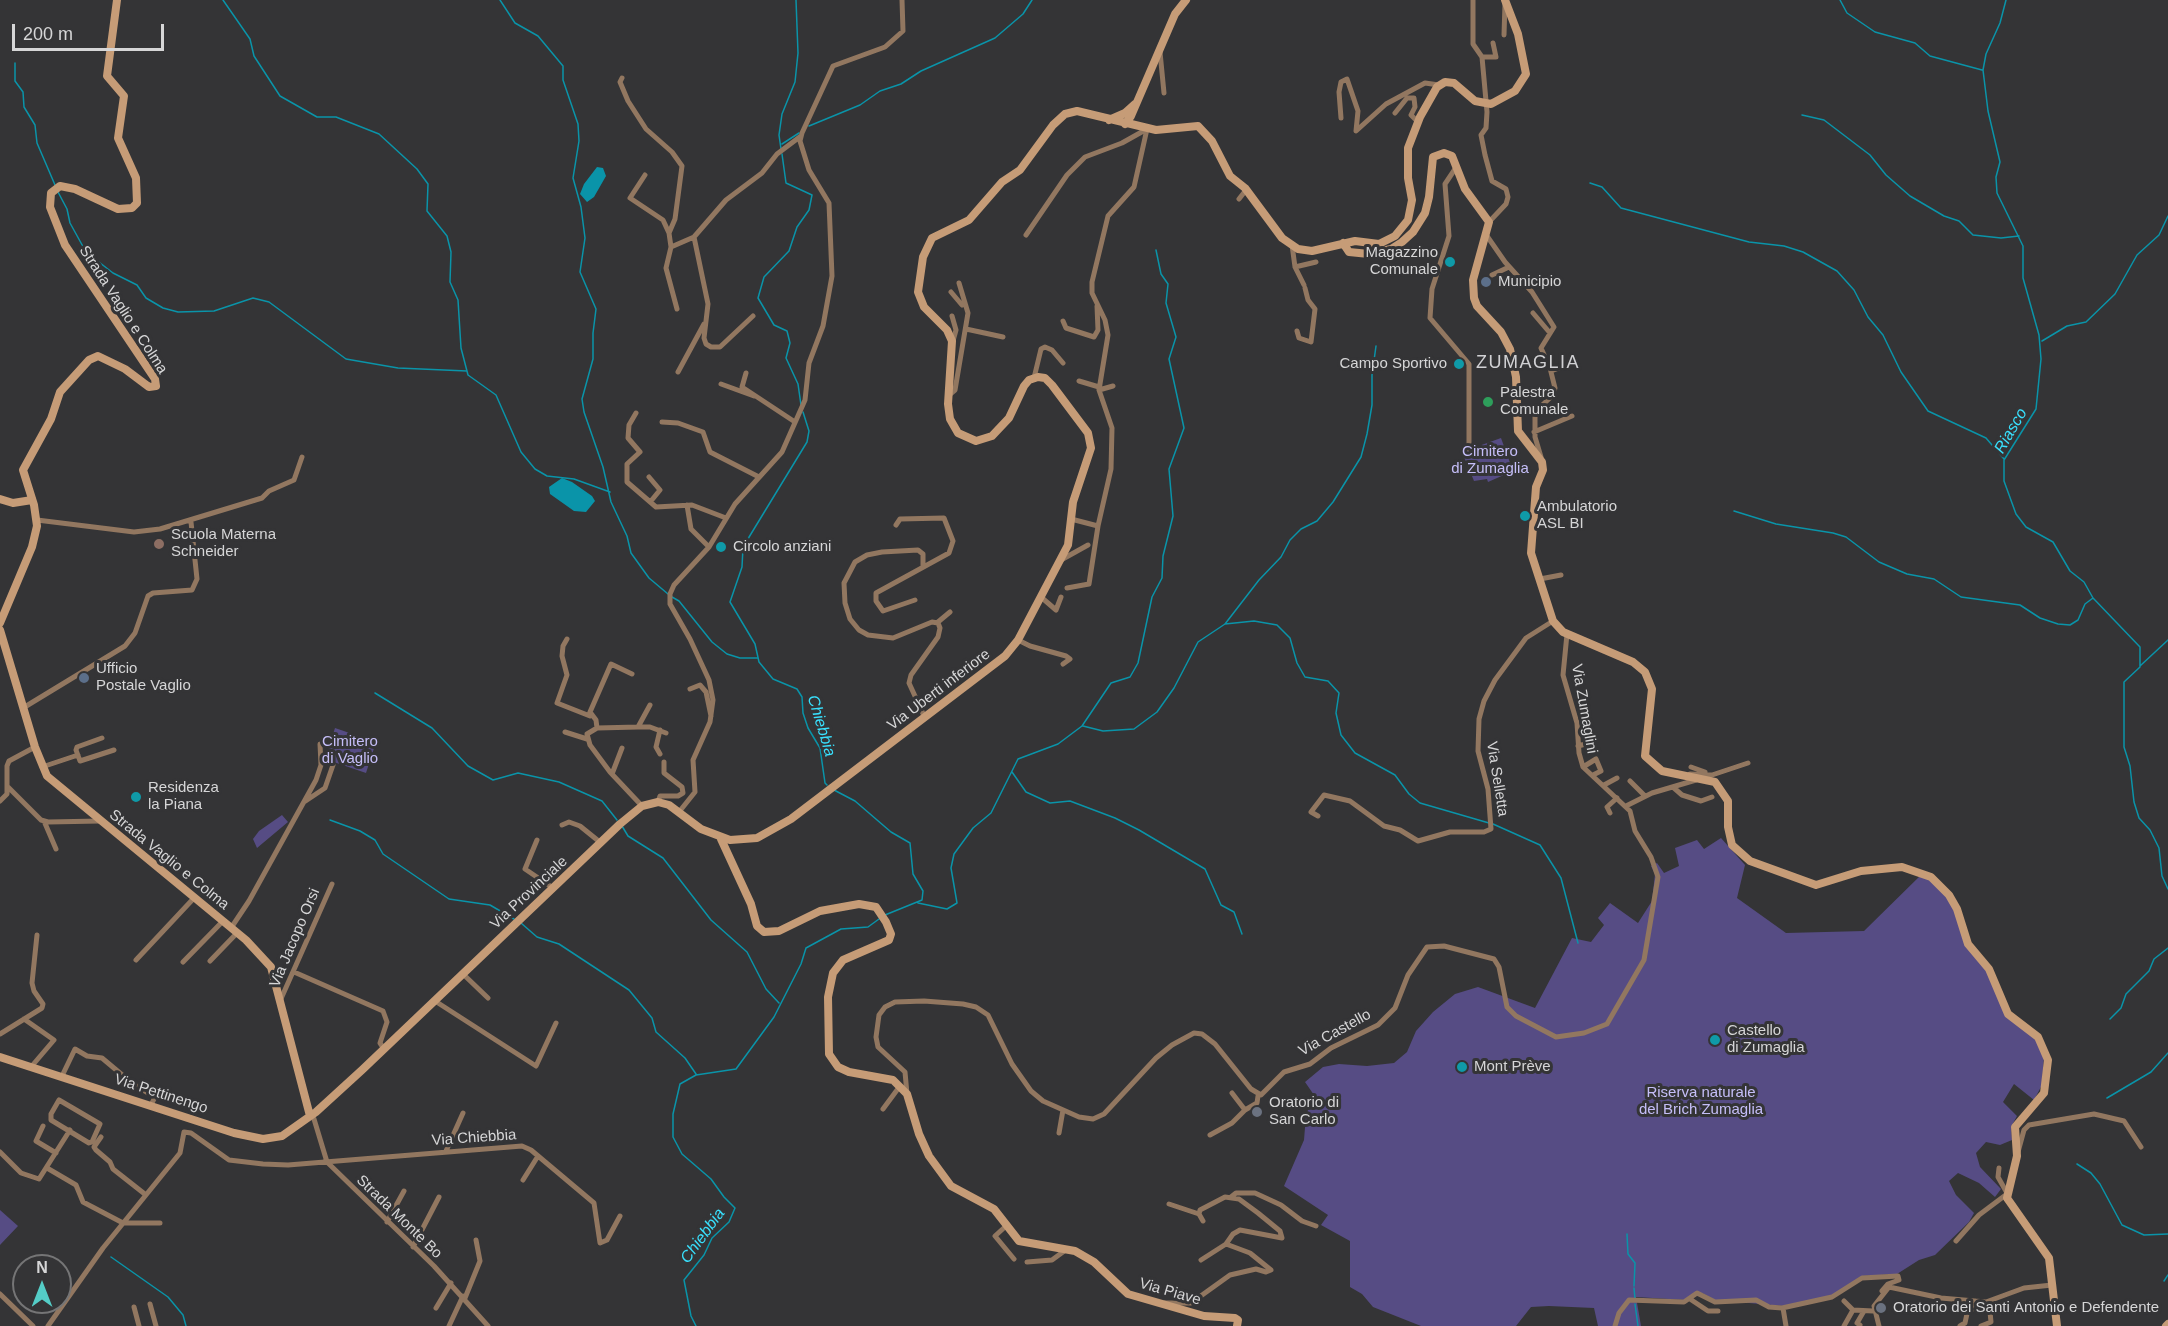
<!DOCTYPE html>
<html>
<head>
<meta charset="utf-8">
<style>
	body { margin:0 }
	#map { position:relative; width:2168px; height:1326px; overflow:hidden; background:#343436; font-family:Helvetica,sans-serif }
	canvas { display:block }
	.north { position:absolute; left:12px; top:1254px; width:60px; height:60px; box-sizing:border-box; background:#343436; border:2px solid #757576; border-radius:50%; rotate:0deg; font-size:16px; font-weight:700; line-height:24px; text-align:center; color:#d6d6d7 }
	.north::after { content:''; display:block; margin:auto; width:21px; height:27px; background:#54cdc7; clip-path:polygon(50% 0,100% 100%,50% 72%,0 100%) }
	.scale { position:absolute; left:12px; top:24px; width:152px; height:27px; box-sizing:border-box; border:3px solid #d6d6d7; border-top:0; padding-left:8px; font-size:18px; line-height:21px; white-space:nowrap; color:#d6d6d7; -webkit-text-stroke:4px #343436; paint-order:stroke }
</style>
</head>
<body>
<div id="map">
<canvas width="2168" height="1326"></canvas>
<div class="north">N</div>
<div class="scale">200 m</div>
</div>
<script>
const ctx = document.querySelector('canvas').getContext('2d');
ctx.lineJoin = 'round';
function paint(path, color) {
  ctx.fillStyle = color;
  ctx.fill(path, 'evenodd');
}
function poly(rows) {
  const path = new Path2D();
  for (const r of rows) {
    path.moveTo(r[0], r[1]);
    for (let i = 2; i < r.length; i += 2) path.lineTo(r[i], r[i + 1]);
  }
  return path;
}
function trace(path, color, width, dash) {
  ctx.strokeStyle = color;
  ctx.lineWidth = width;
  ctx.lineCap = dash ? 'butt' : 'round';
  ctx.setLineDash(dash || []);
  ctx.stroke(path);
}
function write(font, color, halo, rows, align = 'center') {
  ctx.font = font + ' Helvetica,sans-serif';
  ctx.lineWidth = 6;
  ctx.setLineDash([]);
  ctx.textBaseline = 'middle';
  ctx.strokeStyle = halo;
  ctx.fillStyle = color;
  for (const [text, x, y, turn = 0] of rows) {
    ctx.save();
    ctx.translate(x, y);
    ctx.rotate((+turn || 0) * Math.PI / 180);
    ctx.textAlign = isNaN(turn) ? turn : align;
    if (halo) ctx.strokeText(text, 0, 0);
    ctx.fillText(text, 0, 0);
    ctx.restore();
  }
}
paint(poly([
	[1501,438,1513,471,1488,482,1487,479,1474,481,1462,452],
	[335,728,376,742,366,773,325,759],
	[282,815,288,822,257,848,253,839,259,831],
	[1721,838,1745,865,1737,898,1786,933,1864,931,1922,874,1943,891,1955,909,1965,945,1988,971,1997,996,2039,1043,2044,1056,2042,1085,2034,1100,2014,1084,2003,1102,2017,1116,2011,1127,2012,1140,2000,1145,1986,1142,1976,1153,1980,1167,2001,1189,1995,1197,1979,1183,1958,1173,1949,1181,1956,1195,1974,1213,1969,1222,1935,1255,1919,1260,1897,1274,1863,1276,1832,1296,1783,1306,1715,1300,1702,1293,1685,1300,1636,1297,1641,1326,1598,1326,1594,1308,1549,1306,1531,1307,1516,1326,1421,1326,1373,1307,1362,1294,1350,1287,1350,1241,1321,1225,1328,1215,1284,1186,1304,1140,1306,1115,1314,1095,1305,1082,1323,1067,1339,1064,1367,1066,1394,1063,1407,1052,1416,1031,1433,1012,1455,994,1478,987,1535,1008,1572,938,1591,942,1604,925,1598,918,1610,903,1638,923,1652,901,1655,874,1651,866,1657,863,1664,873,1679,866,1675,848,1697,840,1704,849],
	[0,1210,18,1226,0,1245]
]), '#564c84');
paint(poly([
	[597,167,603,168,606,176,594,197,587,202,580,194,584,184],
	[562,478,572,482,592,496,595,501,586,512,574,511,550,494,549,487]
]), '#0a94a9');
trace(poly([
	[223,0,250,39,254,56,280,96,317,117,336,117,379,134,417,169,428,184,427,211,447,236,451,252,450,282,458,300,461,348,468,375,496,395,521,452,535,469,547,476,574,479,610,492],
	[500,0,515,23,538,36,563,66,563,80,578,124,579,141,573,178,581,207,585,238,580,272,596,309,593,333,593,359,582,399,584,412,603,467,611,502,627,536,631,553,649,578,668,594],
	[1840,0,1847,13,1875,32,1915,43,1930,56,1982,70],
	[2006,0,2000,23,1986,54,1983,70,1988,111,2000,162,1996,177,1997,193,2023,246,2023,278,2039,335,2041,359,2036,409,2004,460,2004,481,2016,514,2026,527,2053,542,2070,571,2084,582,2093,598,2140,647,2140,667,2124,682,2124,747,2130,766,2134,802,2139,818,2150,830,2159,848,2162,876,2168,889],
	[15,63,15,81,23,92,24,107,35,125,37,143,55,185],
	[1802,115,1824,120,1870,155,1886,175,1910,196,1944,216,1959,221,1973,235,2001,238,2019,236],
	[809,126,860,105,880,91,901,84,921,71,995,38,1023,14,1032,0],
	[782,144,799,133],
	[781,149,779,135,782,114,795,82,798,53,796,0],
	[782,154,786,183,812,195,809,210,797,227,789,251,764,277,758,298,774,325,787,331,790,343,786,358,798,384,801,405],
	[1590,183,1602,187,1621,208,1749,242,1784,246,1803,252,1837,271,1854,290,1868,317,1883,335,1901,372,1928,411,1986,438,2004,459],
	[58,192,67,209,70,223,86,252,113,273,137,285,146,298,163,308,178,312,214,311,253,298,269,302,346,359,398,368,467,371],
	[2042,341,2067,326,2086,322,2115,294,2137,255,2159,235,2168,216],
	[803,412,809,431,807,442,743,547,742,567,730,602,755,644,759,662,773,679,797,689,802,697,803,713,808,728,820,748,825,783,827,785],
	[1734,511,1776,524,1833,533,1846,537,1879,562,1907,574,1934,579,1961,597,2020,605,2040,618,2058,624,2070,625,2078,620,2085,604,2093,598],
	[672,597,679,601,712,642,727,654,740,658,758,658],
	[1225,624,1254,621,1277,625,1290,638,1297,663,1305,677,1328,681,1339,693,1336,713,1341,735,1355,753,1395,775,1409,794,1420,803,1489,823],
	[2140,666,2168,640],
	[375,693,432,728,468,766,493,780,518,773,559,782,602,801,617,820],
	[1083,726,1103,731,1134,729,1157,712,1174,688,1198,642,1225,624,1259,580,1281,557,1290,540,1301,529,1317,521,1333,502,1361,457,1367,434,1372,405,1372,375,1376,346],
	[1012,772,1026,792,1050,803,1070,801,1115,818,1139,830,1205,869,1221,905,1234,912,1242,934],
	[834,790,855,801,891,832,910,843,913,874,923,891,922,900,885,915],
	[330,820,360,831,375,840,383,854,449,899,490,905,514,919],
	[1493,824,1540,845,1561,878,1578,943],
	[622,826,628,836,663,858,711,920,747,952,766,989,779,1003],
	[918,903,947,909,957,903,951,868,954,854,973,828,991,813,1018,759,1058,744,1082,726,1111,683,1130,677,1138,663,1152,597,1162,578,1163,556,1173,516,1169,469,1184,428,1169,359,1176,337,1166,303,1168,284,1161,274,1156,250],
	[521,923,537,937,559,944,629,990,652,1018,656,1032,685,1058,696,1074],
	[2110,1019,2121,1008,2126,994,2149,971,2154,959,2168,948],
	[2107,1098,2151,1072,2168,1053],
	[2077,1164,2091,1173,2100,1184,2122,1225,2144,1235,2168,1234],
	[1627,1234,1628,1254,1635,1263,1634,1286],
	[111,1257,168,1297,183,1315,186,1326],
	[2164,1281,2168,1275],
	[1634,1288,1635,1299],
	[1635,1304,1638,1326],
	[696,1326,691,1316,684,1280,704,1255,712,1238,729,1222,735,1208,724,1197,711,1179,682,1154,673,1137,673,1114,680,1084,696,1075,736,1069,774,1017,801,964,806,948,841,929,868,927,879,919]
]), '#0a94a9', 1.5);
trace(poly([
	[1473,0,1473,44,1482,57,1487,112,1486,128,1481,135,1485,155,1492,181,1506,189,1508,197,1506,204,1489,222],
	[1504,35,1505,3],
	[1160,52,1164,93],
	[1482,57,1496,57,1493,43],
	[622,78,620,82,628,101,646,129,672,152,682,166,675,219,669,233],
	[1395,113,1407,98,1414,98,1415,107,1411,115,1418,122],
	[1341,118,1339,92,1341,82,1347,79,1358,111,1356,131,1386,104,1425,83,1439,85],
	[1457,166,1445,184,1449,236,1432,289,1430,318,1469,364,1469,449],
	[645,175,630,198,663,220,669,233,671,247],
	[1239,199,1246,190],
	[1026,235,1067,175,1085,157,1122,143,1147,129],
	[1487,236,1505,262,1532,292,1554,327,1541,348,1550,368,1555,388,1552,396,1537,410,1535,417,1535,437,1541,457],
	[694,237,708,304,704,338,706,344,711,347,720,347,753,316],
	[1292,245,1295,267,1304,285],
	[1295,267,1316,262],
	[1492,275,1509,267],
	[951,292,962,305],
	[677,309,666,268,671,247,694,237,726,200,762,173,777,154,801,136],
	[1533,313,1550,333],
	[952,316,956,330,953,341],
	[1063,321,1066,328,1094,337,1098,330,1097,306],
	[966,329,1003,337],
	[1297,331,1299,338,1311,342,1315,309,1308,300,1305,288],
	[1551,371,1567,365],
	[678,372,704,324],
	[746,373,742,387,795,422],
	[1034,378,1041,349,1045,347,1052,350,1063,363],
	[1079,381,1099,387],
	[721,384,754,396],
	[1099,390,1113,386],
	[948,396,955,390,968,313,959,283],
	[636,413,629,425,628,438,640,452,627,464,627,482,656,507,692,505,726,518],
	[662,422,678,423,703,432,710,452,759,477],
	[1534,432,1572,416],
	[649,477,660,490,651,501],
	[687,505,691,529,709,547],
	[1071,519,1098,526],
	[37,520,134,532,160,529,262,498,269,491,294,480,302,457],
	[896,525,900,519,944,518,953,541,949,553,876,593,876,601,883,611,915,600],
	[1061,560,1088,545],
	[923,567,923,554,918,550,882,552,867,555,855,562,844,583,845,603,850,619,859,630,868,635,893,638,932,622,938,623,940,628,938,637,911,675,909,683,925,718],
	[1540,579,1561,575],
	[1067,588,1089,584,1098,526,1111,469,1112,428,1099,390,1108,335,1105,320,1092,293,1092,282,1108,216,1134,187,1147,129],
	[1041,597,1056,610,1061,597],
	[938,622,950,612],
	[567,639,563,646,562,656,567,675,557,703,590,716],
	[1018,640,1030,646,1066,656,1070,659,1063,664],
	[690,689,700,685,706,692,711,716],
	[23,708,125,646,135,633,148,596,153,593,192,590,197,579,191,522],
	[638,727,650,705],
	[597,728,596,720,590,712,611,664,632,674],
	[565,732,587,739],
	[102,738,77,747,76,750,80,761,114,750],
	[1578,746,1589,743],
	[660,754,656,747,660,730],
	[42,767,78,755],
	[1583,767,1596,759,1601,771,1593,775],
	[1691,767,1705,772],
	[612,774,622,748],
	[1690,774,1712,775,1748,763],
	[1630,781,1645,796],
	[1604,785,1617,778],
	[8,787,41,820,48,822,100,821],
	[1674,788,1682,795,1701,801,1712,797],
	[0,801,7,794,7,766,9,761,35,747],
	[304,802,325,788,333,765],
	[658,802,660,796,678,796,683,793,682,787,664,773,664,762],
	[642,806,610,772,590,745,587,734,597,728,638,727,650,727,666,733],
	[1626,806,1652,793,1696,780],
	[679,812,695,792,693,760,710,722,713,700,709,680,690,639,670,604,670,594,674,585,709,547,735,504,782,452,805,400,809,363,823,326,832,276,829,203,809,170,800,141,802,133,833,66,885,47,903,31,902,0],
	[1610,813,1607,807,1617,798],
	[1318,816,1311,812,1324,795,1350,801,1384,826,1400,830,1418,841,1450,832,1484,832,1491,829,1488,789,1478,751,1479,719,1484,701,1495,680,1526,638,1553,621],
	[44,821,56,849],
	[562,825,569,822,580,826,601,843],
	[537,840,525,869,553,888],
	[231,928,249,901,316,780,321,765,320,744],
	[136,960,194,898],
	[210,961,237,933],
	[183,962,223,921],
	[294,972,383,1011,387,1022,380,1043,384,1049],
	[463,974,488,998],
	[280,1001,332,884],
	[435,1001,536,1066,556,1023],
	[24,1019,54,1040,31,1067],
	[0,1034,42,1008,43,1004,34,991,32,983,37,935],
	[62,1076,75,1049,87,1056,102,1058,133,1084,155,1097,151,1105],
	[1232,1093,1245,1110],
	[907,1094,905,1072,878,1047,876,1037,879,1015,885,1007,895,1002,924,1001,963,1004,976,1007,988,1015,1012,1064,1031,1091,1043,1101,1079,1117,1093,1119,1104,1114,1156,1058,1172,1045,1194,1033,1202,1034,1215,1044,1251,1089,1261,1095,1284,1072,1310,1064,1331,1048,1378,1025,1395,1008,1408,975,1427,947,1444,946,1494,959,1499,967,1507,1007,1516,1016,1556,1037,1584,1033,1607,1024,1644,960,1658,877,1651,857,1635,831,1630,811,1583,767,1579,753,1577,723,1563,675,1567,634],
	[59,1100,100,1124,92,1142,89,1143,51,1120,51,1114,59,1100],
	[883,1109,900,1086],
	[310,1116,314,1119,327,1162,434,1266,488,1326],
	[43,1126,36,1141,56,1153],
	[1059,1133,1063,1110],
	[1210,1135,1232,1123,1245,1110,1257,1103,1258,1096],
	[101,1137,94,1147,96,1150,110,1162,113,1169,146,1195],
	[446,1151,463,1113],
	[0,1152,21,1173,39,1179,70,1130],
	[2018,1152,2024,1130,2029,1125,2094,1114,2124,1121,2141,1147],
	[47,1168,76,1185,83,1202,123,1223],
	[1999,1168,1998,1177,2007,1193],
	[523,1180,538,1156],
	[1231,1197,1236,1193,1255,1193,1281,1205,1302,1221,1316,1226],
	[1169,1204,1199,1214,1203,1221],
	[387,1222,404,1191],
	[123,1223,160,1223],
	[1006,1226,995,1236,1014,1259],
	[1956,1241,1979,1215,2007,1194],
	[413,1247,439,1197],
	[1201,1260,1226,1244],
	[1027,1262,1052,1260,1067,1249],
	[0,1294,33,1326],
	[465,1298,480,1261,476,1240],
	[1690,1299,1708,1311,1718,1311],
	[1844,1301,1853,1310],
	[1164,1303,1191,1303,1230,1275,1256,1269,1266,1272,1271,1270,1250,1253,1226,1244,1233,1234,1240,1230,1282,1238,1280,1231,1258,1213,1239,1199,1225,1197,1200,1210,1199,1214],
	[150,1304,156,1326],
	[134,1307,139,1326],
	[436,1308,451,1283],
	[1783,1308,1786,1326],
	[1853,1310,1873,1311],
	[1860,1325,1857,1323,1864,1311],
	[48,1326,103,1248,180,1153,184,1132,191,1133,229,1160,263,1164,288,1165,522,1146,531,1150,594,1203,600,1243,607,1240,620,1216],
	[449,1326,463,1296],
	[1615,1326,1619,1313,1629,1300,1684,1302,1697,1293,1715,1302,1756,1300,1769,1307,1782,1308,1832,1297,1862,1278,1898,1276,1899,1280,1888,1284,1882,1291,1884,1293],
	[1844,1326,1853,1310],
	[1879,1326,1874,1306,1889,1287,1941,1298,1986,1302,2024,1288,2052,1285],
	[1960,1326,1965,1323,1968,1309,1973,1309,1975,1301],
	[1981,1326,1991,1322,1989,1302]
]), '#927760', 5);
trace(poly([
	[1109,120,1125,113,1135,104],
	[1125,124,1131,116,1175,14,1186,0],
	[1343,243,1349,252,1369,254,1391,249,1402,242,1413,232,1425,213,1429,197,1433,157,1444,153,1452,156,1465,189,1489,222,1473,280,1474,298,1477,306,1501,332,1510,349,1516,377,1518,431,1542,462,1543,470,1536,487,1531,553,1553,621,1563,632,1633,662,1645,672,1652,689,1645,756,1662,771,1715,782,1728,801,1728,827,1732,845,1750,861,1816,885,1861,871,1902,867,1931,877,1949,895,1957,909,1968,944,1989,969,2008,1014,2038,1037,2048,1060,2044,1093,2015,1127,2017,1156,2007,1198,2049,1258,2057,1326],
	[0,499,13,503,32,500],
	[0,623,32,547,37,526,34,505,23,470,51,419,60,392,89,360,98,356,125,369,149,387,156,386,155,379,65,245,50,207,51,193,60,186,75,189,118,209,132,208,137,203,136,178,118,138,124,96,107,76,117,0],
	[0,630,35,747,47,776,246,940,271,967,310,1116],
	[721,839,751,904,757,926,764,932,779,931,820,911,859,904,876,907,886,922,891,934,889,940,843,960,833,973,828,997,829,1054,838,1067,849,1072,893,1080,907,1094,919,1134,929,1156,951,1186,994,1209,1019,1241,1075,1251,1094,1262,1128,1294,1204,1316,1235,1318,1238,1320,1237,1326],
	[0,1057,234,1133,263,1139,282,1136,316,1112,362,1070,620,824,642,806,658,802,669,805,701,829,730,840,757,838,791,819,1005,656,1018,640,1068,545,1073,502,1091,448,1088,433,1052,385,1045,378,1038,377,1029,380,1024,386,1009,418,992,436,976,441,958,433,950,419,948,404,952,341,947,330,924,307,918,292,923,257,932,238,969,220,1002,182,1020,170,1053,125,1065,114,1077,111,1156,130,1198,126,1212,141,1230,176,1245,188,1282,238,1298,249,1312,251,1355,241,1379,244,1395,236,1408,220,1412,200,1408,178,1408,148,1420,117,1437,87,1445,82,1454,83,1475,101,1491,104,1515,91,1526,74,1518,34,1505,0],
	[2166,1326,2168,1324]
]), '#c69c77', 8);
for (const [x, y, r, color] of [
	[1450,262,6,"#0f9aa8"],
	[1486,282,6,"#5c6f8a"],
	[1459,364,6,"#0f9aa8"],
	[1488,402,6,"#2e9e5b"],
	[1525,516,6,"#0f9aa8"],
	[159,544,6,"#8d6e63"],
	[721,547,6,"#0f9aa8"],
	[84,678,6,"#5c6f8a"],
	[136,797,6,"#0f9aa8"],
	[1715,1040,6,"#0f9aa8"],
	[1462,1067,6,"#0f9aa8"],
	[1257,1112,6,"#6b7280"],
	[1881,1308,6,"#6b7280"]
]) {
  const dot = new Path2D();
  dot.arc(x, y, r, 0, 2 * Math.PI);
  ctx.fillStyle = color;
  ctx.fill(dot);
  trace(dot, '#343436', 2);
}
write('15px', '#d6d6d7', '#343436', [
	["Magazzino",1438,253,"right"],
	["Comunale",1438,270,"right"],
	["Municipio",1498,282],
	["Campo Sportivo",1447,364,"right"],
	["Palestra",1500,393],
	["Comunale",1500,410],
	["Ambulatorio",1537,507],
	["ASL BI",1537,524],
	["Scuola Materna",171,535],
	["Schneider",171,552],
	["Circolo anziani",733,547],
	["Ufficio",96,669],
	["Postale Vaglio",96,686],
	["Residenza",148,788],
	["la Piana",148,805],
	["Castello",1727,1031],
	["di Zumaglia",1727,1048],
	["Mont Prève",1474,1067],
	["Oratorio di",1269,1103],
	["San Carlo",1269,1120],
	["Oratorio dei Santi Antonio e Defendente",1893,1308]
], 'left');
write('15px', '#d6d6d7', '#343436', [
	["Strada Vaglio e Colma",123,310,57],
	["Via Uberti inferiore",939,690,-37],
	["Via Zumaglini",1584,709,80],
	["Via Selletta",1497,779,81],
	["Strada Vaglio e Colma",169,860,39],
	["Via Provinciale",529,893,-43],
	["Via Jacopo Orsi",295,938,-67],
	["Via Castello",1335,1033,-29],
	["Via Pettinengo",161,1094,18],
	["Via Chiebbia",474,1138,-4],
	["Strada Monte Bo",399,1217,44],
	["Via Piave",1170,1292,16]
]);
write('15px', '#c5bef8', '#343436', [
	["Cimitero",1490,452],
	["di Zumaglia",1490,469],
	["Cimitero",350,742],
	["di Vaglio",350,759],
	["Riserva naturale",1701,1093],
	["del Brich Zumaglia",1701,1110]
]);
write('italic 16px', '#39e0fd', '#343436', [
	["Riasco",2011,431,-60],
	["Chiebbia",821,726,73],
	["Chiebbia",703,1236,-54]
]);
ctx.letterSpacing = '1.5px';
write('18px', '#d1d1d4', '#343436', [
	["ZUMAGLIA",1528,363]
]);
ctx.letterSpacing = '0px';
</script>
</body>
</html>
